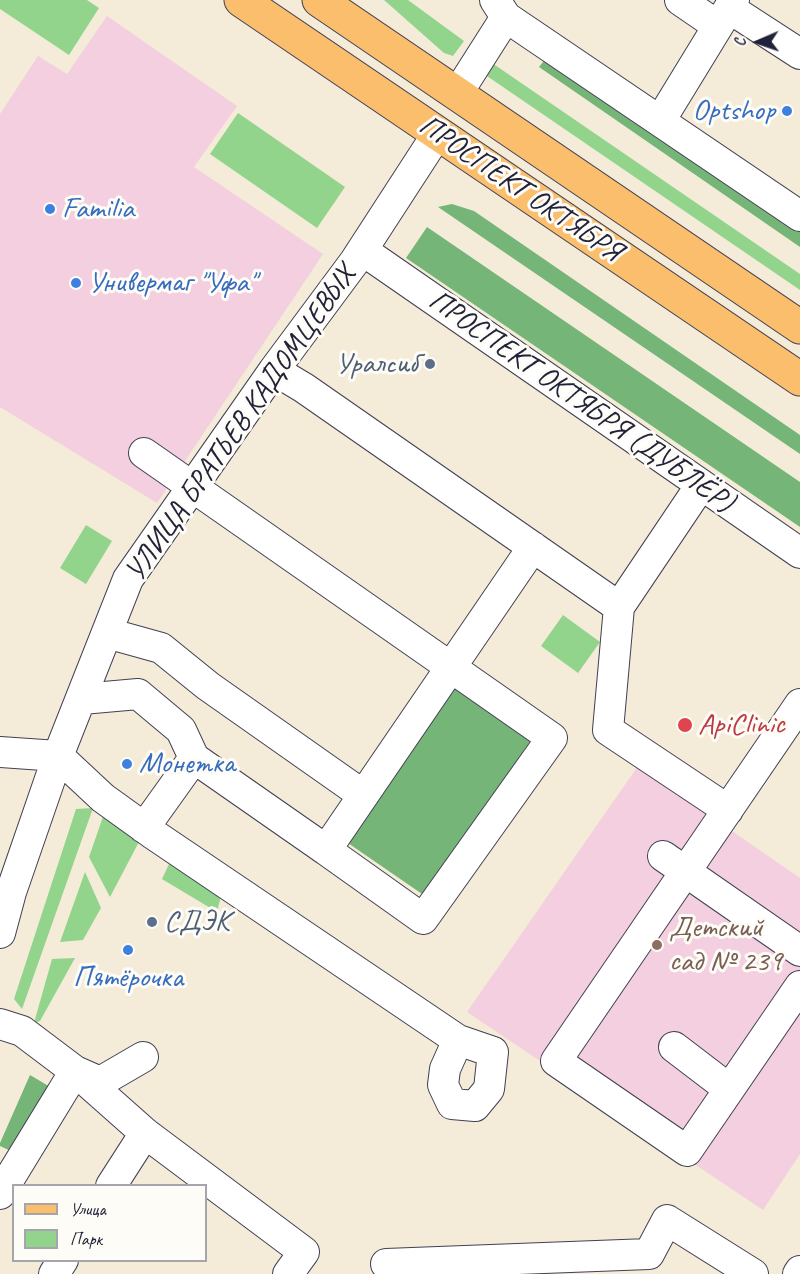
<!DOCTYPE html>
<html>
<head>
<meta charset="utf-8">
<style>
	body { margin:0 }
	#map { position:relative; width:800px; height:1274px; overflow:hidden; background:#f4ecd8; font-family:Caveat,sans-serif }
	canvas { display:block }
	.legend { position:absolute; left:12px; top:1184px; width:195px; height:78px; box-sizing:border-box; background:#fdfcf7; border:2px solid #a5a5ac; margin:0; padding:8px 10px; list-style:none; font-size:18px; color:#22223b }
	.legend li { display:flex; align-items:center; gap:12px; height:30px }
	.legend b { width:30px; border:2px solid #a5a5ac }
	.north { position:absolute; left:728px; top:12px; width:60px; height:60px; -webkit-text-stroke:4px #fdfcf7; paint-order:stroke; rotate:268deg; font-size:16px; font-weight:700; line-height:24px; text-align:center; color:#22223b }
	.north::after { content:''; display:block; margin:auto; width:21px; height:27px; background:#22223b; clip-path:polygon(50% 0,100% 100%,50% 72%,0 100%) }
</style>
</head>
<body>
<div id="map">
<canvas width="800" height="1274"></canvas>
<ul class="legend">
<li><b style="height:8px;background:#fabe6d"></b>Улица</li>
<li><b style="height:16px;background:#92d48c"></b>Парк</li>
</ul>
<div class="north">С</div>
</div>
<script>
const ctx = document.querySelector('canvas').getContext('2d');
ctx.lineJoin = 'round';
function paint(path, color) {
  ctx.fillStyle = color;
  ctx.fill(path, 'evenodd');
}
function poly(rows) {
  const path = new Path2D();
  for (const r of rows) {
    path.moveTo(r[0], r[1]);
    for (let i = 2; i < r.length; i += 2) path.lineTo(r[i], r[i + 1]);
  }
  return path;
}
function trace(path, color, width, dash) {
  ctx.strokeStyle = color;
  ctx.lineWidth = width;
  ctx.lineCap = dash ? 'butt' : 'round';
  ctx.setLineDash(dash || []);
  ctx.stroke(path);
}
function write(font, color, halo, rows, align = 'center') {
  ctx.font = font + ' Caveat,sans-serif';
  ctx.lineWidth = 6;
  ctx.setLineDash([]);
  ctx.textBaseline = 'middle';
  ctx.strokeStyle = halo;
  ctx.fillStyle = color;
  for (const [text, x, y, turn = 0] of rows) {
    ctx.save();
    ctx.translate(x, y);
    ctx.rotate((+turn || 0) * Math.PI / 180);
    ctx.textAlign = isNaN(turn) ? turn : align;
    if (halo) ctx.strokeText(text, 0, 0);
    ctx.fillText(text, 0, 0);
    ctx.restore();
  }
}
paint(poly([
	[107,16,237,106,194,167,323,254,157,503,0,407,0,114,38,56,67,74],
	[638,766,800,878,800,1154,763,1210,467,1012]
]), '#f3cfdf');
paint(poly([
	[0,0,87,0,99,8,69,55,0,9],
	[384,0,408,0,464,41,453,56,444,53],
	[492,63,800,274,800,290,484,74],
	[238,113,345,187,317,228,210,154],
	[86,525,112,541,86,584,60,568],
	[563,615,600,642,578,673,541,646],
	[93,808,22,1009,14,999,76,809],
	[105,811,140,840,110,897,89,857],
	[176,863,221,896,217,912,162,879,169,864],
	[85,872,101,908,83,940,60,942],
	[75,958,40,1021,34,1023,52,959]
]), '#92d48c');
paint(poly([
	[550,53,800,224,800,247,539,67],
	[452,204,474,211,800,435,800,454,438,207],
	[427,227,800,482,800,527,406,258],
	[450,685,531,740,425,896,345,841],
	[30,1075,52,1088,13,1152,0,1146,0,1143]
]), '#75b678');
const minor = poly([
	[495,0,506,17,800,216],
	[680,0,718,26],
	[729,8,800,54],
	[457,94,506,17],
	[660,121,734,0],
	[362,250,800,553],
	[274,370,304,388,619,607,701,485],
	[144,453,552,738,423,919,326,850],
	[619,607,608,730,728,810],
	[107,633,161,648,208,686,363,795],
	[82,699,138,694,181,730,194,758,326,850,533,547],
	[800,704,556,1061,687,1151,800,986],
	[0,752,58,756,103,798,153,834,458,1040,493,1052,489,1089,475,1106,452,1104,443,1085,445,1069,458,1040],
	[144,828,194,758],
	[663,856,800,951],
	[0,933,11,892,58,756,128,579,274,370,355,261,438,133],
	[0,1024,22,1031,75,1071,145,1133,304,1252,288,1274],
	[674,1047,729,1089],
	[111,1186,145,1133],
	[0,1194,75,1071,100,1082,143,1057],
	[386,1264,649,1254,667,1220,753,1274],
	[54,1274,63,1260],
	[798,1274,800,1271]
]);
const major = poly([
	[241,0,800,379],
	[319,0,800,327]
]);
trace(minor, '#424053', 32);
trace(major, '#424053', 35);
trace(minor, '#fff', 30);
trace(major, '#fabe6d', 33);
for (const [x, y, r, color] of [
	[787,111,6,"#3f7fe0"],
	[50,209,6,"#3f7fe0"],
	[76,283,6,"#3f7fe0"],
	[430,364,6,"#5c6f8a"],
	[685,725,8,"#e0444e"],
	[127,764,6,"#3f7fe0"],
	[152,922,6,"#5c6f8a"],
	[657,945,6,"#8d6e63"],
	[128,950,6,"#3f7fe0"]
]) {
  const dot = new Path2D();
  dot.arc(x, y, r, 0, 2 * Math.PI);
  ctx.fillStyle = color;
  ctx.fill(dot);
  trace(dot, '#fdfcf7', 2);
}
write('30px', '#366cbe', '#fdfcf7', [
	["Optshop",775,111,"right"],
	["Familia",62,209],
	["Универмаг \"Уфа\"",88,283],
	["Монетка",139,764],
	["Пятёрочка",128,978,"center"]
], 'left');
write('30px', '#22223b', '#fdfcf7', [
	["ПРОСПЕКТ ОКТЯБРЯ",520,189,34],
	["ПРОСПЕКТ ОКТЯБРЯ (ДУБЛЁР)",581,402,35],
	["УЛИЦА БРАТЬЕВ КАДОМЦЕВЫХ",241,424,-55]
]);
write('30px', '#4e5e75', '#fdfcf7', [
	["Уралсиб",418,364],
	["СДЭК",164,922,"left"]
], 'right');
write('30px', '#be3a42', '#fdfcf7', [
	["ApiClinic",698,725]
], 'left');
write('30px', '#785e54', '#fdfcf7', [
	["Детский",669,928],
	["сад № 239",669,962]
], 'left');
</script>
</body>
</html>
